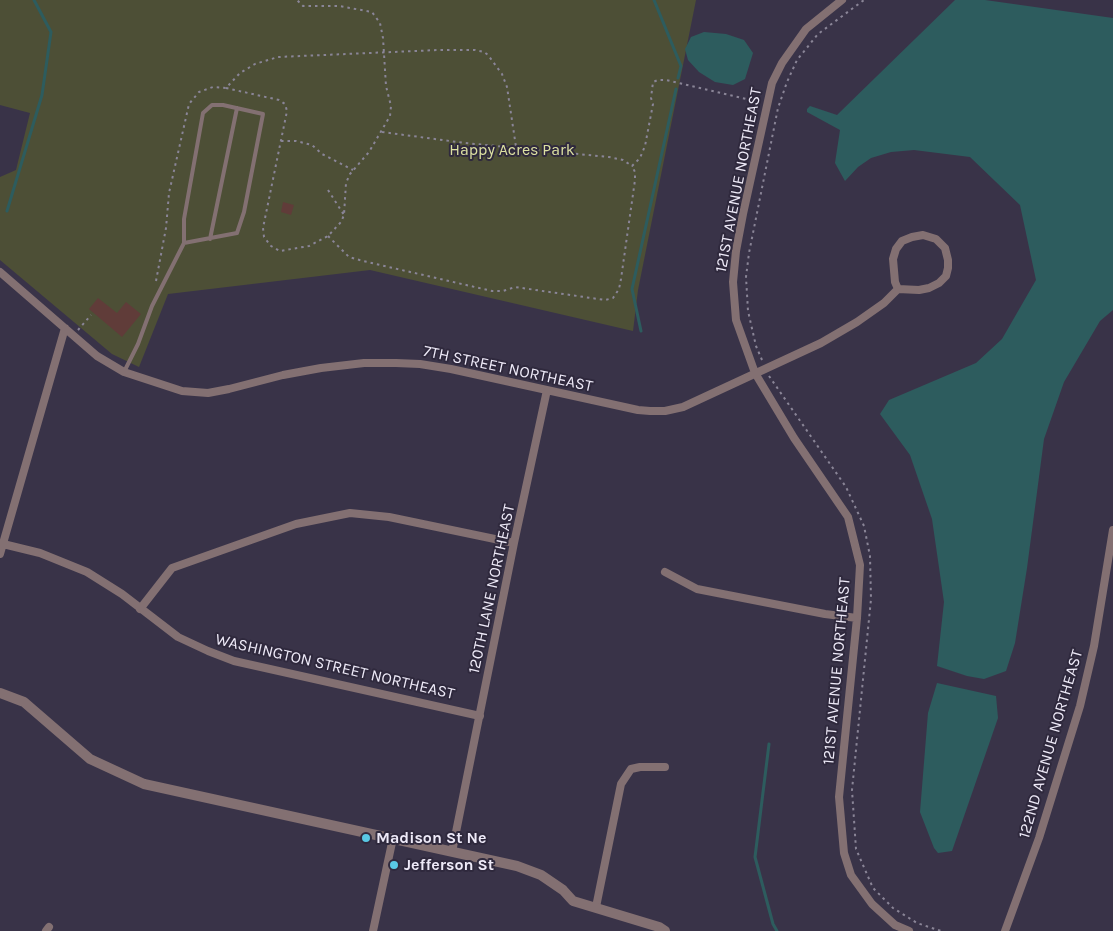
<!DOCTYPE html>
<html>
<head>
<meta charset="utf-8">
<style>
	body { margin:0 }
	canvas { display:block; background:#393348 }
</style>
</head>
<body>
<canvas width="1113" height="931"></canvas>
<script>
const ctx = document.querySelector('canvas').getContext('2d');
ctx.lineJoin = 'round';
function paint(path, color) {
  ctx.fillStyle = color;
  ctx.fill(path, 'evenodd');
}
function poly(rows) {
  const path = new Path2D();
  for (const r of rows) {
    path.moveTo(r[0], r[1]);
    for (let i = 2; i < r.length; i += 2) path.lineTo(r[i], r[i + 1]);
  }
  return path;
}
function trace(path, color, width, dash) {
  ctx.strokeStyle = color;
  ctx.lineWidth = width;
  ctx.lineCap = dash ? 'butt' : 'round';
  ctx.setLineDash(dash || []);
  ctx.stroke(path);
}
function write(font, color, halo, rows, align = 'center') {
  ctx.font = font + ' Karla,sans-serif';
  ctx.lineWidth = 4;
  ctx.setLineDash([]);
  ctx.textBaseline = 'middle';
  ctx.strokeStyle = halo;
  ctx.fillStyle = color;
  for (const [text, x, y, turn = 0] of rows) {
    ctx.save();
    ctx.translate(x, y);
    ctx.rotate((+turn || 0) * Math.PI / 180);
    ctx.textAlign = isNaN(turn) ? turn : align;
    if (halo) ctx.strokeText(text, 0, 0);
    ctx.fillText(text, 0, 0);
    ctx.restore();
  }
}
paint(poly([
	[0,0,696,0,638,290,633,331,370,270,168,294,139,367,112,354,0,260,0,177,16,170,30,113,0,105]
]), '#4d4f36');
paint(poly([
	[955,0,985,0,1113,18,1113,310,1100,321,1064,382,1044,439,1027,568,1015,643,1006,671,984,679,967,676,937,666,944,602,932,519,910,455,880,414,889,400,976,363,1002,339,1036,280,1020,205,970,157,914,150,891,152,871,158,858,167,845,181,835,163,840,130,807,112,807,109,810,106,837,115],
	[704,32,726,34,744,40,753,53,745,79,733,85,715,82,699,72,688,60,685,49,691,37],
	[937,683,996,696,998,718,952,851,938,853,934,848,920,812,928,713]
]), '#2d5c5e');
trace(poly([
	[654,0,681,66,678,78],
	[7,211,42,95,51,32,34,0],
	[641,331,632,289,676,89],
	[769,744,755,857,773,924,777,931]
]), '#2d5c5e', 3);
paint(poly([
	[283,202,294,205,291,215,281,212],
	[98,298,117,313,126,302,141,314,122,337,89,309]
]), '#603c39');
trace(poly([
	[226,88,279,100,285,104,287,111,263,228,264,237,271,246,280,251,309,246,328,236,341,222,344,215,346,183,350,174,369,152,390,116,391,106,386,86,383,38,380,23,372,12,339,6,303,6,297,0],
	[382,132,465,143,609,157,623,160,632,166,640,158,645,146,653,104,651,98,653,82,658,80,666,80,759,102],
	[281,141,296,141,312,145,322,154,353,170],
	[328,190,344,215],
	[328,236,349,257,363,261,492,291,503,291,515,287,605,300,613,298,619,289,621,279,635,180,635,172,632,166],
	[156,281,166,228,169,193,189,104,199,92,213,87,226,88,240,73,255,64,278,57,438,50,475,50,484,52,488,55,502,74,507,87,516,147],
	[78,330,91,315],
	[762,360,756,346,748,311,746,277,749,253,778,108,787,82,797,60,818,34,864,0],
	[769,376,846,487,864,526,870,556,871,599,852,790,856,849,873,888,893,908,917,923,941,931]
]), '#8a8597', 2, [2.5, 4]);
trace(poly([
	[210,239,237,108],
	[124,372,138,344,152,306,184,243,237,233,244,212,263,114,223,105,212,105,203,113,184,219,184,243]
]), '#837072', 4);
trace(poly([
	[842,0,806,29,782,63,772,83,743,214,736,251,733,282,736,320,755,373,794,438,848,517,860,565,857,618,839,797,844,853,851,875,872,904,895,925,909,931],
	[0,272,97,356,124,372,182,391,208,393,229,389,283,375,321,368,364,363,396,363,420,364,451,369,638,410,650,411,665,411,683,407,821,343,857,322,884,303,898,289,919,290,929,288,939,283,946,276,948,268,948,260,945,248,936,239,923,235,912,237,902,241,896,249,893,259,895,282,898,289],
	[3,544,40,553,87,572,122,594,178,637,208,651,234,661,480,716],
	[0,554,65,328],
	[665,572,697,589,825,614,857,618],
	[140,609,172,568,296,524,350,513,389,517,514,543],
	[452,852,514,543,547,390],
	[596,907,621,784,631,769,640,767,665,767],
	[46,931,49,927],
	[373,931,393,838],
	[1005,931,1039,838,1080,706,1094,646,1113,530]
]), '#837072', 8);
trace(poly([
	[0,693,24,702,90,759,144,784,517,866,541,875,563,890,573,901,659,927,665,931]
]), '#837072', 10);
for (const [x, y, r, color] of [
	[366,838,5,"#59c8e4"],
	[394,865,5,"#59c8e4"]
]) {
  const dot = new Path2D();
  dot.arc(x, y, r, 0, 2 * Math.PI);
  ctx.fillStyle = color;
  ctx.fill(dot);
  trace(dot, '#2f293d', 2);
}
write('16px', '#dce0a1', '#2f293d', [
	["Happy Acres Park",512,150]
]);
write('16px', '#eeeaf8', '#2f293d', [
	["121ST AVENUE NORTHEAST",739,180,-79],
	["7TH STREET NORTHEAST",508,369,12],
	["120TH LANE NORTHEAST",492,589,-78],
	["WASHINGTON STREET NORTHEAST",335,667,13],
	["121ST AVENUE NORTHEAST",837,671,-85],
	["122ND AVENUE NORTHEAST",1051,744,-74]
]);
write('bold 16px', '#eeeaf8', '#2f293d', [
	["Madison St Ne",376,838],
	["Jefferson St",404,865]
], 'left');
</script>
</body>
</html>
